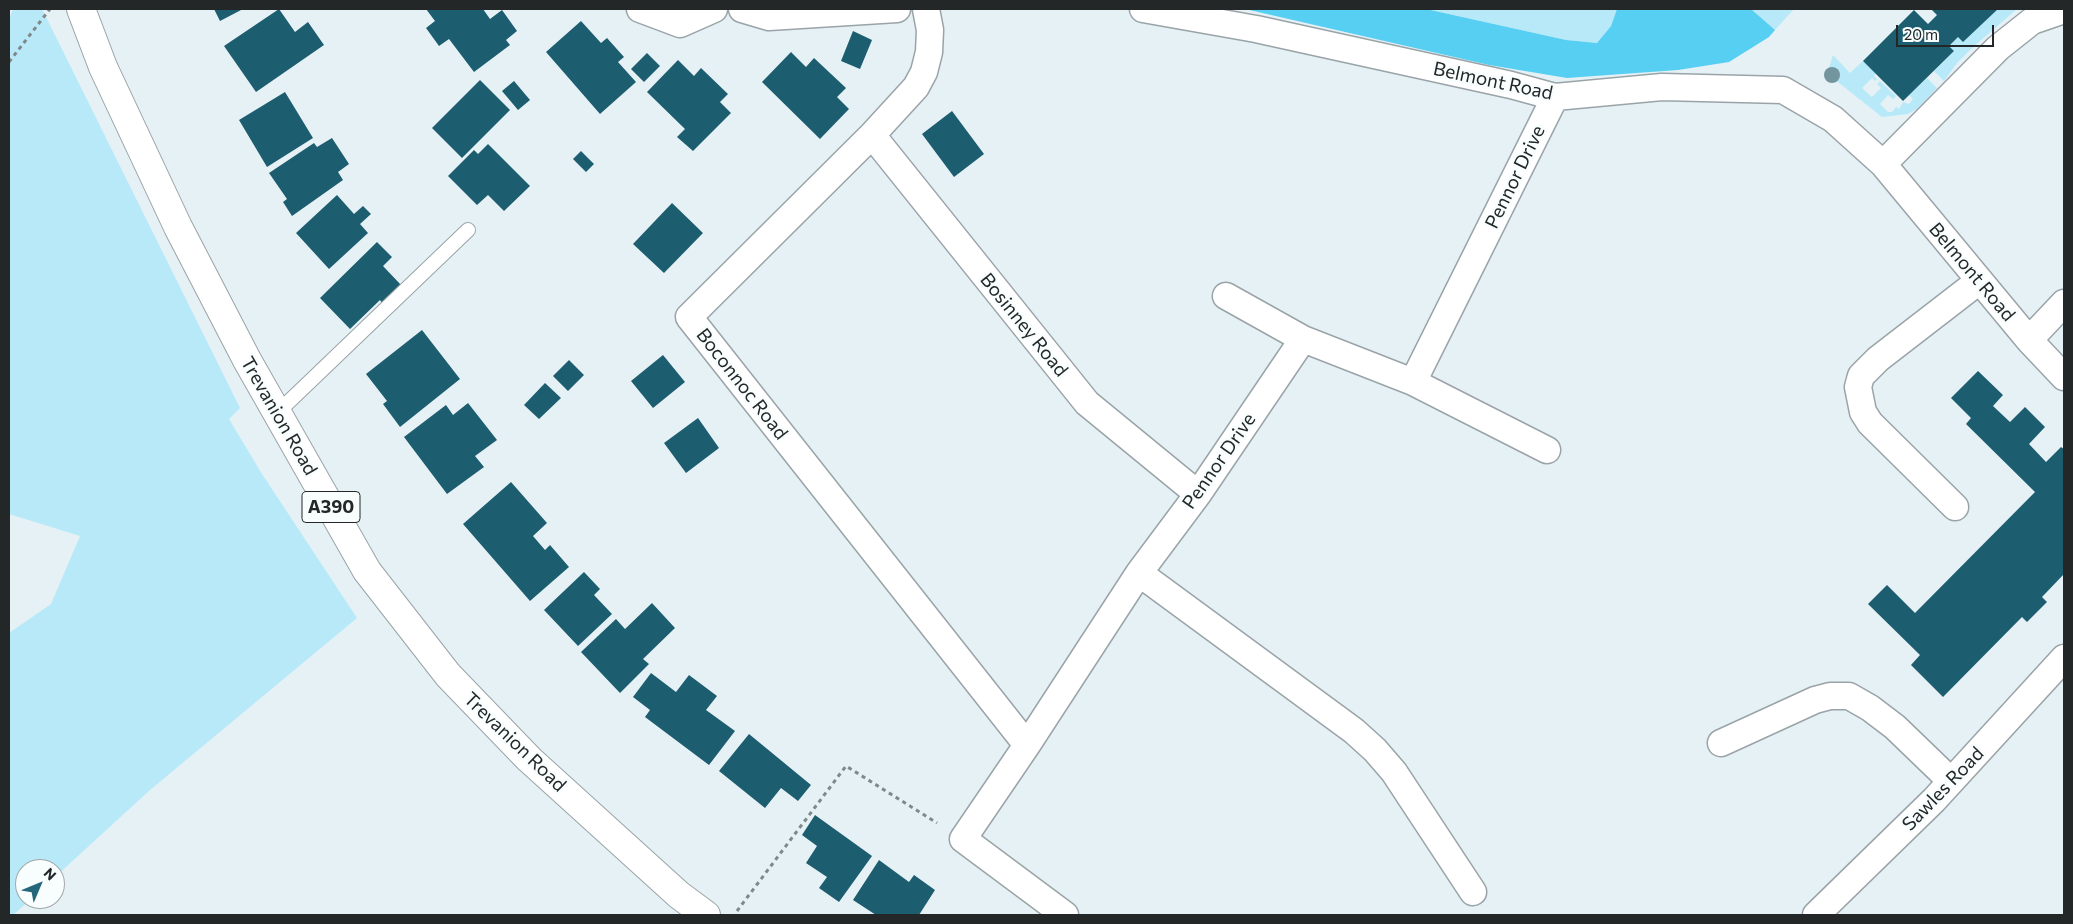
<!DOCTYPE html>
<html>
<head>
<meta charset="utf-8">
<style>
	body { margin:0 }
	#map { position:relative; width:2073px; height:924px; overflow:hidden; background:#e5f1f5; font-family:Commissioner,sans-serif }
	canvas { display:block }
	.frame { position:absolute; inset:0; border:10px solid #232728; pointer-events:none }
	.north { position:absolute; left:15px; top:859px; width:50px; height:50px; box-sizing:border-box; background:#f8fdfe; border:1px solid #a3a7a8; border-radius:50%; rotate:45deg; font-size:14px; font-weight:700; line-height:20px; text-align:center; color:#232728 }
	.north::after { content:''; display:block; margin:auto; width:18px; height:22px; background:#25677a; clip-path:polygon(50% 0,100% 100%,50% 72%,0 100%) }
	.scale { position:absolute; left:1896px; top:25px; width:98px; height:22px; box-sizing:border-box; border:2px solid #232728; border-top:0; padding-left:6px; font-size:15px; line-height:18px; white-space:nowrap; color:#232728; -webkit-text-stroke:4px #f8fdfe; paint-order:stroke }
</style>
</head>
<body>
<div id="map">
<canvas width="2073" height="924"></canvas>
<div class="frame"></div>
<div class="north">N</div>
<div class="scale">20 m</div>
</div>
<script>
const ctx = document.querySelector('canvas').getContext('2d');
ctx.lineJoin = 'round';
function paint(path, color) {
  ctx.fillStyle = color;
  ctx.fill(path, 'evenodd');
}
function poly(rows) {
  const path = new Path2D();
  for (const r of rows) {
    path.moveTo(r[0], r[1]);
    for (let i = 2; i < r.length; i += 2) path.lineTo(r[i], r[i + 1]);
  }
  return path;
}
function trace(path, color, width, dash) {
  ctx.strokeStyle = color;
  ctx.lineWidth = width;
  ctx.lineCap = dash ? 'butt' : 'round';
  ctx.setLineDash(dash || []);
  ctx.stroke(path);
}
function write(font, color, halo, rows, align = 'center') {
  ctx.font = font + ' Commissioner,sans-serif';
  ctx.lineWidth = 5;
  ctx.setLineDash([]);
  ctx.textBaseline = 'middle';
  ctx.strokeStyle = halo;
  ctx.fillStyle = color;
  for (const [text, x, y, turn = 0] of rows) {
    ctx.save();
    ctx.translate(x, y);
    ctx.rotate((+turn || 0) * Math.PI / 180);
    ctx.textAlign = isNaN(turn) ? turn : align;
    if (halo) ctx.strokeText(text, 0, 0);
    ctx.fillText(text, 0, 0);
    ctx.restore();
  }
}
paint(poly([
	[13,9,42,9,240,408,229,419,262,474,357,618,150,790,55,877,55,869,25,869,25,899,31,899,13,915,9,915,9,633,51,604,80,536,9,514,9,19],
	[1426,9,1617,9,1611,26,1597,43,1566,40],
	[1751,9,1794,9,1775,30],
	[1998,9,2017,9,1971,49,1957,63,1944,81,1934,71,1954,51,1949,46,1958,37,1963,42],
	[1833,55,1850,73,1863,61,1876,73,1874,76,1877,79,1875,81,1872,78,1862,88,1872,97,1881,88,1877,84,1880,81,1896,96,1893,99,1888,95,1880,104,1888,112,1892,112,1896,107,1899,109,1903,102,1909,104,1913,99,1909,95,1927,78,1937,88,1917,109,1908,114,1882,117,1834,79,1829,68]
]), '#b8e9f9');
paint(poly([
	[1245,9,1426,9,1566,40,1597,43,1611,26,1617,9,1751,9,1775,30,1769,37,1729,62,1678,70,1567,78,1489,65]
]), '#57cff2');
paint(poly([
	[214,9,243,9,220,21],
	[279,9,295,32,308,22,324,45,256,92,224,46],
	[426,9,483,9,490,19,502,10,517,31,506,40,510,45,474,72,449,39,439,46,426,28,435,21],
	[1931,9,1998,9,1963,42,1958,37,1949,46,1954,51,1903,101,1863,61,1914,10,1928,24,1937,15],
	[581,21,601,43,607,38,624,57,618,62,636,82,600,114,546,52],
	[853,31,872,40,860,69,841,61],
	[791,52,806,67,814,58,846,88,837,97,849,109,820,139,762,82],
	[647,53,660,66,644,82,631,69],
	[678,60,694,76,701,68,728,94,720,102,731,113,693,151,677,137,685,129,647,92],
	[480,80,510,110,462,158,432,128],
	[514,81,530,100,518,110,502,91],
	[285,92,313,138,267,167,239,120],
	[952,111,984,154,954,177,922,134],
	[332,138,349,164,338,172,343,180,292,216,283,202,287,199,269,173,314,143,317,147],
	[488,144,530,186,504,211,488,195,477,205,448,176,474,150,478,154],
	[581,151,594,164,586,172,573,159],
	[337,195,354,214,363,206,371,214,360,224,368,233,329,269,296,233],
	[672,203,703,233,664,273,633,244],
	[377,242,392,257,383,266,401,285,382,303,380,300,350,329,320,298],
	[422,330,460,379,400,427,383,404,387,401,366,374],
	[663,355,685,382,653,408,631,381],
	[569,360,584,375,568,391,553,376],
	[1978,371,2003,395,1993,406,2010,422,2025,407,2045,427,2029,444,2046,462,2061,447,2064,449,2064,574,2042,597,2047,602,2027,622,2022,617,1943,697,1911,665,1920,655,1868,604,1887,585,1915,613,2035,492,1966,424,1971,418,1951,398],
	[545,383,561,398,539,419,524,405],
	[468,403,497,440,475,456,484,467,447,494,404,437,446,405,453,415],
	[698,418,719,448,686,473,664,443],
	[511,482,547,523,533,536,545,550,550,545,569,567,530,601,463,524],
	[584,572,600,589,594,595,612,614,578,646,544,610],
	[652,603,675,628,643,659,649,664,620,693,581,652,616,619,625,629],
	[651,673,676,692,689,675,717,696,706,710,735,731,709,765,645,717,650,710,633,697],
	[749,734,811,785,798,801,781,788,765,808,719,771],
	[815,815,872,856,839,902,819,888,827,877,806,863,817,846,802,835],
	[879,860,909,882,914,875,935,890,919,915,876,915,853,900]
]), '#1c5d6f');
const lane = poly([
	[277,413,468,230]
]);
const street = poly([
	[640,9,680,24,714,9],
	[742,9,769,17,897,9],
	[926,9,930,30,929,52,924,72,916,87,872,135,689,317,1027,745],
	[1143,9,1256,29,1511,85,1555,97,1662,87,1783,90,1833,119,1883,164,2029,340,2064,377],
	[872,135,1087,403,1198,494],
	[1883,164,1998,48,2032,21,2064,10],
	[1226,296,1303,339],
	[2029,340,2064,303],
	[1413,382,1547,450],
	[1955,507,1870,423,1863,412,1858,387,1861,376,1878,359,1979,281],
	[1139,573,1354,731,1375,750,1394,772,1473,892],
	[1721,743,1815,700,1830,696,1849,696,1870,708,1895,727,1951,781],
	[1065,915,963,839,1027,745,1139,573,1198,494,1303,339,1413,382,1555,97],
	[1816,915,1934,800,2064,658]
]);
const highway = poly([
	[81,9,103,67,178,227,247,360,367,571,448,675,529,759,679,895,706,915]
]);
trace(lane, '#9aa4a8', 16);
trace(street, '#9aa4a8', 29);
trace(highway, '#9aa4a8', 30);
trace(poly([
	[9,62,50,9],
	[737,911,846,766,937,823]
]), '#80888a', 3, [4, 4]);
trace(lane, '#fff', 14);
trace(street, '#fff', 26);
trace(highway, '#fff', 28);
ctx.fillStyle = '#73959e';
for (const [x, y] of [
	[1832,75]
]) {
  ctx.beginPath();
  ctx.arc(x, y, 8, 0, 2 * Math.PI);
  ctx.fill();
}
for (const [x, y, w] of [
	[331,507,58]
]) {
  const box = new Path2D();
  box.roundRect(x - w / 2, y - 15.5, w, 31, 4);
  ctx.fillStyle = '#f8fdfe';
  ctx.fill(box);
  trace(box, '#232728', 1);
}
write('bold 18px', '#232728', null, [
	["A390",331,507]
]);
write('19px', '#232728', '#f8fdfe', [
	["Belmont Road",1493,81,12],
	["Pennor Drive",1515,177,-64],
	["Belmont Road",1972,272,50],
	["Bosinney Road",1024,325,51],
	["Boconnoc Road",742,384,52],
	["Trevanion Road",279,416,60],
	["Pennor Drive",1219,461,-55],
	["Trevanion Road",515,742,44],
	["Sawles Road",1943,789,-46]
]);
</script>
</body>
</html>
